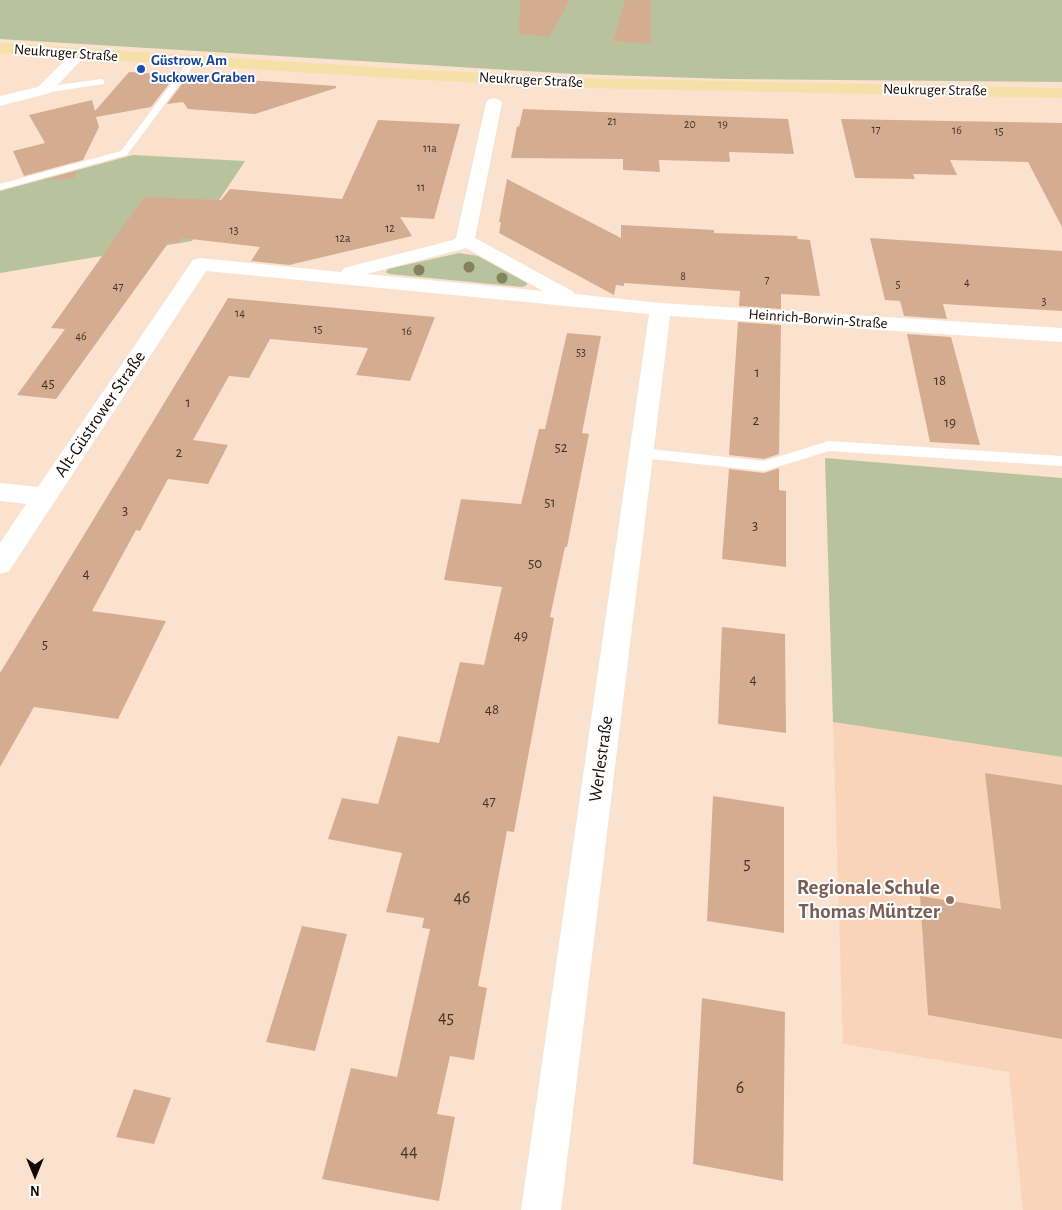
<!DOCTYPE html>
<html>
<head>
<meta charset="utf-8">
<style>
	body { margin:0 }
	#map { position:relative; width:1062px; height:1210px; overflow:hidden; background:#fbe2cf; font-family:"Alegreya Sans",sans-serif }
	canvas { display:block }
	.north { position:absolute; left:10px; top:1150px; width:50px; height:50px; -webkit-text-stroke:4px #fff; paint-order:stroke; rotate:180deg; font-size:14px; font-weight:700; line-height:20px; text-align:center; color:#130903 }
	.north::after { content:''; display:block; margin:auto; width:18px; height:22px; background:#130903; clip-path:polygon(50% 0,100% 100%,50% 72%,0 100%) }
</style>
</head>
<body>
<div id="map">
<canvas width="1062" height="1210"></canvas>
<div class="north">N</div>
</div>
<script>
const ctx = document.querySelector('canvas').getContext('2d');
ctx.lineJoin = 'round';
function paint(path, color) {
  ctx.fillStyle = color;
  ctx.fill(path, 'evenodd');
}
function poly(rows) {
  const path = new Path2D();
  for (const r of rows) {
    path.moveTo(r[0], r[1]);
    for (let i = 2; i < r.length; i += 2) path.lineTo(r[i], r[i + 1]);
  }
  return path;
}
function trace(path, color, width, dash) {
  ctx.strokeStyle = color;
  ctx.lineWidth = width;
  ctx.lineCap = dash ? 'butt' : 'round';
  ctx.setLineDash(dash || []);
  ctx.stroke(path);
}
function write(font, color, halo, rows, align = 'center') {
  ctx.font = font + ' "Alegreya Sans",sans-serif';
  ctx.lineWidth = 4;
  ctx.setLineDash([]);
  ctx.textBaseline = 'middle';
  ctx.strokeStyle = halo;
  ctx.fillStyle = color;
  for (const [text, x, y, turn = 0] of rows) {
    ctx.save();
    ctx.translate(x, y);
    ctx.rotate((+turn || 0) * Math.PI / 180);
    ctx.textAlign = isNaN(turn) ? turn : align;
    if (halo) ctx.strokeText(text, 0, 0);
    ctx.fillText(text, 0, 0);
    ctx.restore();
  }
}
paint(poly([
	[833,722,1062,757,1062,1210,1023,1210,1009,1072,843,1044]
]), '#fad4b8');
paint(poly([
	[0,0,1062,0,1062,82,728,79,574,74,0,39],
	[133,155,245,161,192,241,0,273,0,191],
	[459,253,478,256,527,283,527,285,522,287,389,274,386,272,388,269],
	[825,458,1062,478,1062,757,833,722]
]), '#b8c39e');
paint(poly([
	[520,0,570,0,549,37,519,34],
	[625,0,651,0,651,44,613,41],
	[129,72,176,75,151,107,96,117,99,127,83,160,24,176,13,151,45,143,29,115,92,100,95,111],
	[188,76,336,86,336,88,255,114,188,109,183,102,167,104],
	[523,109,788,119,794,154,729,152,730,162,659,160,660,172,623,170,623,159,511,158,517,126,519,127],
	[841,119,1062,123,1062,227,1028,162,950,160,957,175,913,174,915,179,855,178],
	[378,120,460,124,434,219,400,217,412,236,289,265,251,261,260,247,182,238,179,243,169,242,56,399,17,395,65,329,51,328,144,197,221,200,230,189,342,199],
	[77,171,73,179,44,180],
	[507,179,621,238,621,225,714,230,714,233,797,236,798,239,810,240,820,296,781,294,781,309,739,306,740,291,624,283,624,286,616,285,614,295,499,233,501,222,499,222],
	[870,238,1062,251,1062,311,943,304,947,319,904,316,900,301,885,300],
	[228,298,435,317,410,381,356,375,368,348,270,339,249,378,229,376,193,440,228,445,208,484,168,479,140,531,136,530,92,611,166,621,118,719,34,707,0,767,0,673],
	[738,322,781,325,779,454,764,459,729,455],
	[567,333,601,336,582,433,589,434,567,547,565,547,550,617,554,618,514,832,507,831,478,986,487,988,474,1060,450,1056,437,1114,455,1117,439,1201,322,1179,351,1068,397,1077,430,929,422,928,424,918,386,912,402,853,328,839,342,798,378,804,398,736,439,743,460,662,484,665,502,587,444,580,461,499,521,504,539,429,545,429],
	[907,334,951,337,980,445,930,442],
	[779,468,779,490,786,491,786,567,722,559,729,469,764,473],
	[722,627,785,634,786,733,718,724],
	[985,773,1062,785,1062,1039,928,1015,920,896,1001,909],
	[713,796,784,807,784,933,707,921],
	[302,926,347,934,315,1051,266,1042],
	[702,998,785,1012,783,1181,693,1164],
	[134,1089,171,1098,154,1144,116,1137]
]), '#d4ad91');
paint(poly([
	[190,59,197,61,127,155,0,190,0,184,121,151,190,59],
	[101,79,104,80,104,84,44,93,40,90,44,87,101,79],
	[829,441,1062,456,1062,466,829,451,764,471,641,458,636,456,634,453,636,450,641,448,764,461,829,441]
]), '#fff');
paint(poly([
	[79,49,84,51,87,54,50,93,0,106,0,96,38,87,74,51,79,49],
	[494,98,500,100,502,103,475,238,572,291,575,294,660,303,1062,328,1062,342,670,316,561,1210,521,1210,649,314,206,271,9,571,0,574,0,543,26,504,0,501,0,483,38,487,193,260,200,258,341,272,344,268,453,240,456,238,486,103,488,100,494,98],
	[466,248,543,291,366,274,459,250,466,248]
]), '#fff');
paint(poly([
	[0,43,405,69,582,78,1062,88,1062,98,582,88,405,79,0,53,0,43]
]), '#f5e1a7');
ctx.fillStyle = '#86815d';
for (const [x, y] of [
	[469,267],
	[419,270],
	[502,278]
]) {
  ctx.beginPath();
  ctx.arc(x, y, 5.5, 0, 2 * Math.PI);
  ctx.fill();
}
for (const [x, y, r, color] of [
	[141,69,5,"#1a4fb4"],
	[950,900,5,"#8d6e63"]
]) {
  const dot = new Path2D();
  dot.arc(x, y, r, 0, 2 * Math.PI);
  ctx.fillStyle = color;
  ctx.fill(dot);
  trace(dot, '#fff', 2);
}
write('12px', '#433226', null, [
	["21",612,121],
	["20",690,124],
	["19",723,124],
	["17",876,129],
	["16",957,130],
	["15",999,131],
	["11a",430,148],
	["11",421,187],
	["12",390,228],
	["13",234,230],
	["12a",343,238],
	["8",683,276],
	["7",767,279],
	["4",967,282],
	["5",898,284],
	["47",118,286],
	["3",1044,301],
	["14",240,313],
	["15",318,329],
	["16",407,331],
	["46",81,336],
	["53",581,352]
]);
write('15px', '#130903', '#fff', [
	["Neukruger Straße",66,53,4],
	["Neukruger Straße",531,80,3],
	["Neukruger Straße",935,90,1],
	["Heinrich-Borwin-Straße",818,319,4]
]);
write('bold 15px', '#164399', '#fff', [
	["Güstrow, Am",151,60],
	["Suckower Graben",151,77]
], 'left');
write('15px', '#433226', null, [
	["1",757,372],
	["18",940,380],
	["45",48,383],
	["1",188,402],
	["2",756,420],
	["19",950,422],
	["52",561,447],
	["2",179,452],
	["51",550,502],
	["3",125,510],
	["3",755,525],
	["50",535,563],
	["4",86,573],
	["49",521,635],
	["5",45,644],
	["4",753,679],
	["48",492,709],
	["47",489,801]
]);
write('18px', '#130903', '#fff', [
	["Alt-Güstrower Straße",100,414,-56],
	["Werlestraße",601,759,-82]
]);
write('18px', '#433226', null, [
	["5",747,864],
	["46",462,898],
	["45",446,1018],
	["6",740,1088],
	["44",409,1152]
]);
write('bold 21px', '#785e54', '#fff', [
	["Regionale Schule",940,888],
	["Thomas Müntzer",940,912]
], 'right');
</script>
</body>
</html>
